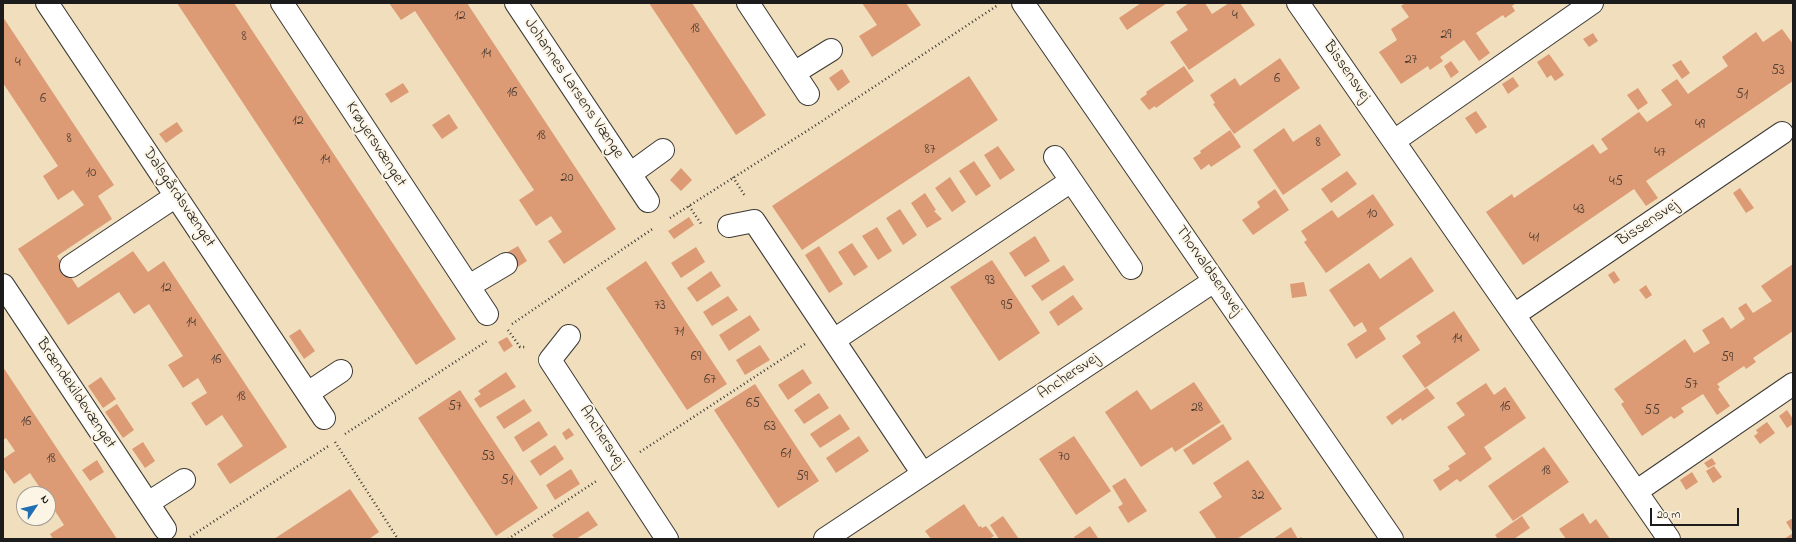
<!DOCTYPE html>
<html>
<head>
<meta charset="utf-8">
<style>
	body { margin:0 }
	#map { position:relative; width:1796px; height:542px; overflow:hidden; background:#f0debd; font-family:"Indie Flower",sans-serif }
	canvas { display:block }
	.frame { position:absolute; inset:0; border:4px solid #1c1c1c; pointer-events:none }
	.north { position:absolute; left:16px; top:486px; width:40px; height:40px; box-sizing:border-box; background:#fcf5e5; border:1px solid #a29e95; border-radius:50%; rotate:55deg; font-size:11px; font-weight:700; line-height:16px; text-align:center; color:#1c1c1c }
	.north::after { content:''; display:block; margin:auto; width:14px; height:18px; background:#1f6fb2; clip-path:polygon(50% 0,100% 100%,50% 72%,0 100%) }
	.scale { position:absolute; left:1650px; top:508px; width:89px; height:18px; box-sizing:border-box; border:2px solid #1c1c1c; border-top:0; padding-left:5px; font-size:12px; line-height:14px; white-space:nowrap; color:#1c1c1c; -webkit-text-stroke:3px #fcf5e5; paint-order:stroke }
</style>
</head>
<body>
<div id="map">
<canvas width="1796" height="542"></canvas>
<div class="frame"></div>
<div class="north">N</div>
<div class="scale">20 m</div>
</div>
<script>
const ctx = document.querySelector('canvas').getContext('2d');
ctx.lineJoin = 'round';
function paint(path, color) {
  ctx.fillStyle = color;
  ctx.fill(path, 'evenodd');
}
function poly(rows) {
  const path = new Path2D();
  for (const r of rows) {
    path.moveTo(r[0], r[1]);
    for (let i = 2; i < r.length; i += 2) path.lineTo(r[i], r[i + 1]);
  }
  return path;
}
function trace(path, color, width, dash) {
  ctx.strokeStyle = color;
  ctx.lineWidth = width;
  ctx.lineCap = dash ? 'butt' : 'round';
  ctx.setLineDash(dash || []);
  ctx.stroke(path);
}
function write(font, color, halo, rows, align = 'center') {
  ctx.font = font + ' "Indie Flower",sans-serif';
  ctx.lineWidth = 4;
  ctx.setLineDash([]);
  ctx.textBaseline = 'middle';
  ctx.strokeStyle = halo;
  ctx.fillStyle = color;
  for (const [text, x, y, turn = 0] of rows) {
    ctx.save();
    ctx.translate(x, y);
    ctx.rotate((+turn || 0) * Math.PI / 180);
    ctx.textAlign = isNaN(turn) ? turn : align;
    if (halo) ctx.strokeText(text, 0, 0);
    ctx.fillText(text, 0, 0);
    ctx.restore();
  }
}
paint(poly([
	[177,3,234,3,456,339,416,365],
	[389,3,467,3,616,229,564,264,548,241,562,232,551,216,536,226,519,200,534,190,415,11,401,20],
	[649,3,692,3,766,115,736,135],
	[862,3,906,3,921,25,872,57,859,36,877,25],
	[1141,3,1167,3,1127,30,1119,18],
	[1189,3,1205,3,1212,14,1229,3,1240,3,1255,25,1189,70,1170,42,1188,30,1176,12],
	[1405,3,1516,3,1512,6,1515,11,1505,18,1503,15,1476,33,1490,53,1479,61,1464,40,1440,57,1443,61,1430,70,1428,66,1401,84,1379,52,1397,40,1391,29,1409,17,1401,6],
	[3,17,114,185,98,196,112,219,57,256,78,288,133,251,148,272,164,261,287,447,230,484,217,464,243,446,222,415,206,426,191,403,207,393,198,378,183,388,168,365,183,356,149,304,134,314,119,292,68,325,18,249,84,205,73,190,58,200,43,176,58,166,3,83],
	[1782,29,1793,44,1793,81,1646,181,1658,198,1646,206,1634,189,1523,265,1486,212,1512,194,1514,198,1593,144,1600,154,1608,149,1601,139,1639,112,1647,122,1672,105,1661,90,1677,79,1688,94,1728,66,1722,57,1756,32,1763,42],
	[1593,33,1598,41,1589,47,1583,39],
	[1549,54,1564,75,1555,81,1551,75,1547,78,1537,62],
	[1280,58,1300,88,1234,134,1213,104,1215,103,1210,95,1235,78,1240,86],
	[1681,60,1690,73,1682,79,1672,65],
	[1451,61,1459,72,1451,78,1444,66],
	[1184,66,1194,81,1156,108,1155,106,1149,110,1140,99,1147,94,1146,92],
	[842,69,850,82,838,91,829,78],
	[969,76,998,120,802,250,772,206],
	[1513,77,1519,86,1508,94,1502,84],
	[403,83,409,92,391,103,385,94],
	[1638,88,1648,103,1638,110,1627,95],
	[1476,111,1487,127,1476,134,1465,118],
	[449,114,458,128,442,139,432,125],
	[177,122,183,131,166,143,159,134],
	[1320,124,1341,155,1283,195,1253,150,1284,128,1293,142],
	[1230,130,1241,147,1211,167,1209,164,1201,170,1193,158,1201,153,1200,151],
	[998,146,1015,170,1000,180,984,155],
	[974,161,991,186,976,196,959,171],
	[681,168,692,180,681,191,670,180],
	[1347,171,1357,184,1331,203,1321,189],
	[950,177,966,202,952,212,935,188],
	[1740,188,1754,208,1746,213,1733,193],
	[1275,189,1289,210,1253,235,1242,220,1260,207,1257,202],
	[925,193,936,210,934,211,942,219,927,228,911,203],
	[1373,194,1394,225,1326,273,1304,242,1307,240,1301,231,1332,210,1338,218],
	[900,209,917,235,903,245,886,218],
	[689,217,694,225,674,239,668,231],
	[877,227,892,251,878,260,862,236],
	[1035,236,1050,261,1025,277,1009,253],
	[852,243,868,267,854,276,838,252],
	[518,246,527,261,516,268,506,253],
	[819,246,843,284,829,293,805,255],
	[696,247,705,262,681,278,671,263],
	[1411,257,1434,291,1379,328,1386,339,1356,359,1347,344,1367,331,1362,322,1354,327,1329,290,1369,263,1380,279],
	[992,260,1040,333,999,361,950,287],
	[646,261,727,384,687,410,606,288],
	[1793,264,1793,331,1753,358,1756,362,1746,369,1744,366,1717,384,1720,387,1718,389,1730,406,1717,415,1703,394,1681,408,1684,412,1674,419,1671,416,1642,436,1621,404,1624,402,1614,389,1685,339,1694,353,1710,343,1702,330,1723,317,1731,329,1745,319,1738,308,1746,303,1753,313,1772,301,1761,286],
	[1064,265,1074,280,1042,301,1031,286],
	[711,271,721,286,697,302,687,288],
	[1614,271,1620,280,1614,284,1608,275],
	[1304,282,1307,296,1292,298,1290,284],
	[1646,285,1652,295,1646,299,1639,290],
	[1073,295,1083,309,1058,326,1049,312],
	[728,296,738,310,712,326,703,312],
	[1454,311,1480,350,1425,388,1402,356,1421,343,1416,336],
	[750,315,760,330,729,351,719,335],
	[300,329,315,351,304,359,289,336],
	[507,337,513,346,504,352,498,342],
	[760,345,770,360,745,375,736,360],
	[3,367,117,539,53,539,50,534,64,525,48,500,48,494,44,494,30,473,14,484,3,468,3,459,15,451,6,438,3,440],
	[803,369,812,383,788,400,778,385],
	[506,372,516,387,480,408,474,399,481,394,478,391],
	[101,377,116,399,103,408,88,386],
	[1194,382,1221,422,1175,452,1172,447,1141,467,1105,412,1137,390,1151,410],
	[1486,383,1494,395,1505,387,1526,418,1484,447,1492,459,1460,482,1457,479,1440,491,1433,480,1450,469,1448,466,1466,454,1447,427,1465,415,1456,403],
	[755,384,819,481,778,508,714,410],
	[1427,388,1435,398,1402,421,1401,418,1392,425,1386,417],
	[460,390,538,508,496,536,418,418],
	[819,393,829,408,804,424,794,410],
	[524,399,532,411,504,429,496,417],
	[117,404,134,430,123,438,105,412],
	[1787,410,1793,419,1793,424,1787,428,1779,416],
	[840,414,850,429,820,448,810,434],
	[539,421,548,435,523,452,514,437],
	[1767,422,1775,433,1760,444,1754,436,1758,433,1756,430],
	[1223,424,1232,439,1193,465,1183,450],
	[569,428,574,435,566,440,562,433],
	[859,436,869,451,836,473,826,458],
	[1074,436,1111,491,1076,515,1039,459],
	[143,442,155,461,145,468,132,449],
	[555,445,564,459,540,476,530,461],
	[1544,447,1569,482,1513,521,1488,486],
	[1712,458,1716,464,1708,468,1704,463],
	[97,460,104,472,90,481,82,470],
	[1248,460,1282,509,1237,539,1217,539,1199,512,1222,497,1213,483],
	[1714,466,1722,477,1713,483,1706,471],
	[571,469,580,484,555,500,546,485],
	[1692,472,1698,482,1686,490,1680,480],
	[1125,478,1147,511,1128,523,1118,507,1123,504,1112,486],
	[350,489,379,532,369,539,274,539],
	[964,504,979,527,981,526,982,528,986,526,994,536,989,539,931,539,925,531],
	[588,511,598,525,576,539,555,539,552,535],
	[1583,513,1590,524,1596,519,1610,539,1566,539,1559,529],
	[1003,516,1019,539,999,539,990,525],
	[1522,516,1530,528,1514,539,1498,539,1495,535],
	[1793,518,1793,539,1784,539,1793,533,1786,522],
	[1090,526,1098,538,1075,539,1074,537],
	[1291,527,1298,539,1301,537,1303,539,1273,539]
]), '#dc9b75');
const minor = poly([
	[47,3,324,418],
	[282,3,487,314],
	[516,3,648,201],
	[748,3,808,94],
	[1023,3,1392,539],
	[1298,3,1669,539],
	[794,73,831,50],
	[1394,141,1592,3],
	[1055,157,1131,268],
	[630,174,663,150],
	[729,226,754,221,923,474],
	[71,266,176,196],
	[3,285,165,529],
	[469,286,506,264],
	[1514,315,1782,133],
	[569,336,550,360,667,539],
	[834,340,1071,181],
	[308,393,341,371],
	[1637,491,1793,384],
	[148,503,184,480],
	[825,539,1214,281]
]);
trace(minor, '#3c3934', 24);
trace(poly([
	[733,177,745,196],
	[689,206,702,225],
	[670,218,813,127,998,5],
	[512,324,654,228],
	[508,330,520,347,527,347],
	[345,434,487,341],
	[335,442,398,539],
	[640,452,805,344],
	[190,537,330,445],
	[508,539,598,480]
]), '#3c3934', 2.5, [1, 3]);
trace(minor, '#fff', 22);
write('14px', '#4c3c32', null, [
	["12",460,17],
	["4",1235,17],
	["18",695,30],
	["29",1446,36],
	["8",244,38],
	["14",486,55],
	["27",1411,61],
	["4",18,64],
	["53",1778,72],
	["6",1277,80],
	["16",512,94],
	["51",1742,96],
	["6",43,100],
	["12",298,122],
	["49",1700,126],
	["18",541,137],
	["8",69,140],
	["8",1318,144],
	["87",930,151],
	["47",1660,154],
	["14",325,161],
	["10",91,174],
	["20",567,179],
	["45",1616,183],
	["43",1579,211],
	["10",1372,215],
	["41",1534,239],
	["93",990,282],
	["12",166,289],
	["73",660,307],
	["95",1007,307],
	["14",191,324],
	["71",679,333],
	["14",1457,340],
	["69",696,358],
	["59",1727,359],
	["16",216,361],
	["67",710,381],
	["57",1691,386],
	["18",241,398],
	["65",753,405],
	["57",455,408],
	["16",1505,408],
	["28",1197,409],
	["55",1652,412],
	["16",26,423],
	["63",770,428],
	["61",786,455],
	["53",488,458],
	["70",1064,458],
	["18",51,460],
	["18",1546,472],
	["59",802,478],
	["51",507,482],
	["32",1258,497]
]);
write('16px', '#1c1c1c', '#fcf5e5', [
	["Bissensvej",1346,72,55],
	["Johannes Larsens Vænge",573,89,56],
	["Krøyersvænget",375,145,57],
	["Dalsgårdsvænget",178,198,56],
	["Bissensvej",1648,224,-34],
	["Thorvaldsensvej",1208,271,55],
	["Anchersvej",1069,377,-34],
	["Brændekildevænget",75,394,56],
	["Anchersvej",601,437,57]
]);
</script>
</body>
</html>
